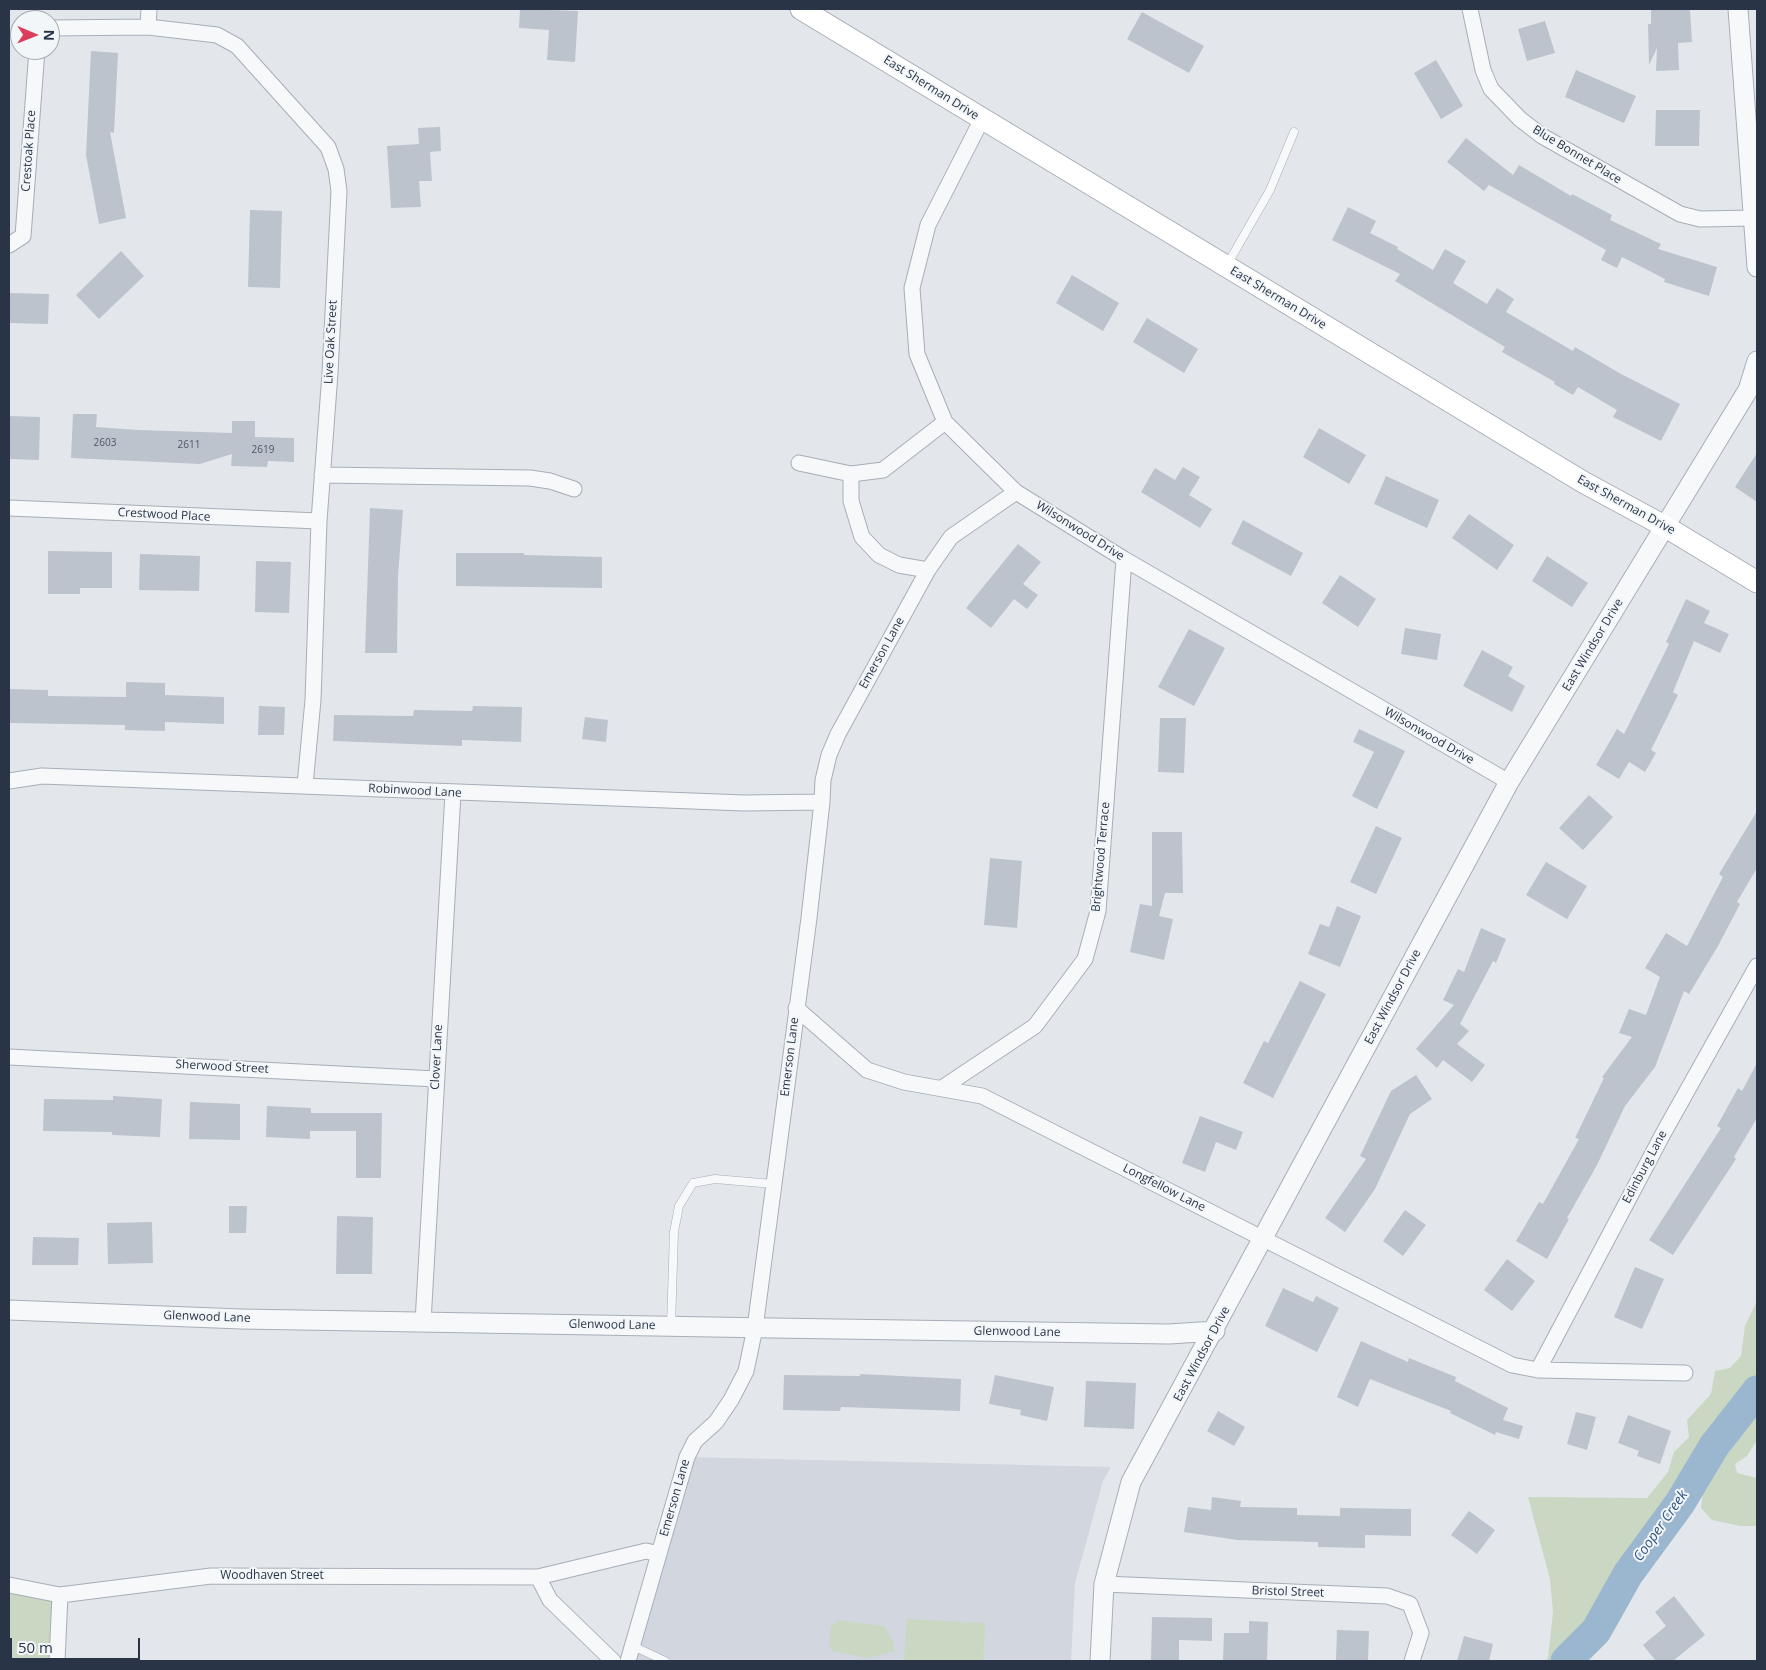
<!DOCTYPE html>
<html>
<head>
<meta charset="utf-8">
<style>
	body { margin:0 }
	#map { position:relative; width:1766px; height:1670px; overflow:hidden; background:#e3e7ec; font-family:"Open Sans",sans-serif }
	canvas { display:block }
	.frame { position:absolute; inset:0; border:10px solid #293547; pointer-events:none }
	.north { position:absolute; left:10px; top:10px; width:50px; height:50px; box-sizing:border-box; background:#f3f6f9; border:1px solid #a2a9b2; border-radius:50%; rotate:91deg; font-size:14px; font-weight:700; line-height:20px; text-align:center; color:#293547 }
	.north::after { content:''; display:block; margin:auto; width:18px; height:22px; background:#db3e5b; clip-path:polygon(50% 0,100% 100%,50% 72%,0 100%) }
	.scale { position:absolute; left:10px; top:1638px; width:130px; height:22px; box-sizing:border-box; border:2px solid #293547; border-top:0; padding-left:6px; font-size:15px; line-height:18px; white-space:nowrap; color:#293547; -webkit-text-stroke:4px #f3f6f9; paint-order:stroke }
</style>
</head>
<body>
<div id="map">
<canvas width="1766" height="1670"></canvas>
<div class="frame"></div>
<div class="north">N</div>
<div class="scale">50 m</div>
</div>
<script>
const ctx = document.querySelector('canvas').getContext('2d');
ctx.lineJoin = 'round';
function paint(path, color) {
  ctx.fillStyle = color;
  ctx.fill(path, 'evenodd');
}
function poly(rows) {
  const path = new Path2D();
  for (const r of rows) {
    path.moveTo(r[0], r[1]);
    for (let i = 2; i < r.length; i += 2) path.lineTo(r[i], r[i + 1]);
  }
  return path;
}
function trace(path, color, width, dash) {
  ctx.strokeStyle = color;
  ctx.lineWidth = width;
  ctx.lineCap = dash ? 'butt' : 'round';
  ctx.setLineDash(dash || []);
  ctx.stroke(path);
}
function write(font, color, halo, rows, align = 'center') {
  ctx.font = font + ' "Open Sans",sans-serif';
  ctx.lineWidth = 4;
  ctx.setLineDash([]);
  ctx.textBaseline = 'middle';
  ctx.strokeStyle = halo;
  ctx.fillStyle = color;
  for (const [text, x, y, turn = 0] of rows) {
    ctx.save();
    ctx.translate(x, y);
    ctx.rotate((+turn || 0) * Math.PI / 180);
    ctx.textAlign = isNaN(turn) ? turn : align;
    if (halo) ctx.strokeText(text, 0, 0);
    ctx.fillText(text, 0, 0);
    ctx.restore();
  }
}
paint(poly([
	[687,1457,1111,1467,1103,1481,1075,1583,1071,1661,628,1661]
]), '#d1d6df');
paint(poly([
	[1757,1301,1757,1440,1747,1456,1735,1464,1737,1473,1757,1478,1757,1526,1740,1526,1712,1520,1701,1508,1703,1491,1690,1477,1684,1490,1658,1528,1615,1581,1582,1629,1585,1655,1582,1661,1545,1661,1548,1658,1553,1612,1550,1579,1528,1497,1647,1498,1668,1472,1674,1452,1689,1437,1687,1420,1711,1394,1715,1371,1730,1368,1741,1356,1745,1326],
	[9,1584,60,1595,57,1661,9,1661],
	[907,1619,985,1623,983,1661,904,1661],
	[838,1620,884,1626,894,1644,894,1651,867,1658,832,1651,829,1645,831,1626]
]), '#c9d7c3');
trace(poly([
	[1566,1661,1596,1631,1628,1574,1680,1503,1714,1446,1757,1391]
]), '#9bb6cf', 31);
paint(poly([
	[520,9,578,11,575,62,547,60,549,30,519,28],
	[1651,9,1690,9,1692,42,1678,43,1679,70,1656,71,1657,48,1649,65,1648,24,1651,24],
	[1142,12,1204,46,1189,73,1127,39],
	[1545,21,1555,53,1527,61,1518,29],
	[91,51,118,53,114,133,110,132,126,218,99,224,86,155],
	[1436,60,1463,106,1441,119,1414,73],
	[1576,70,1636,96,1624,123,1565,97],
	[1656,110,1700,110,1699,146,1655,146],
	[440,127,441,151,430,152,432,181,419,181,421,207,391,208,387,146,419,144,418,128],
	[1466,138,1513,175,1519,165,1571,196,1572,194,1612,215,1610,220,1661,244,1658,249,1717,267,1709,296,1664,282,1665,279,1622,257,1617,268,1601,260,1606,250,1489,185,1484,191,1447,162],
	[1348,207,1376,221,1370,233,1398,247,1397,249,1433,270,1445,249,1466,261,1453,283,1487,304,1497,288,1514,299,1506,312,1573,351,1575,347,1621,374,1680,404,1661,441,1613,417,1617,410,1578,387,1573,395,1554,384,1555,382,1502,352,1505,347,1395,281,1400,274,1332,240],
	[250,210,282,211,280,288,248,287],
	[121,251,144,276,99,319,76,295],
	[1072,275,1119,303,1103,331,1056,303],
	[9,293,49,294,48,324,9,323],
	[1147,318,1198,349,1184,373,1133,342],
	[73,414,97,414,96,427,138,430,232,433,232,421,255,421,255,437,294,438,294,462,268,461,267,467,231,466,232,454,200,464,71,458],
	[9,416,40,417,39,460,9,459],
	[1319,428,1366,455,1349,484,1303,457],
	[1757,453,1757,502,1735,487],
	[1183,467,1200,477,1189,495,1212,509,1200,528,1141,492,1155,468,1175,480],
	[1386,476,1439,500,1427,528,1374,504],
	[370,508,403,510,398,576,397,653,365,653],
	[1469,514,1514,545,1497,570,1452,538],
	[1243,520,1303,553,1291,576,1231,544],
	[1018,544,1041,562,1023,584,1038,595,1027,609,1014,599,991,628,966,608],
	[48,551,112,552,112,588,80,588,80,594,48,594],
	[456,553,524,553,524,555,602,557,602,588,456,586],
	[140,554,200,556,199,591,139,590],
	[1547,556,1588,583,1572,607,1532,581],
	[256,561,291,562,289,613,255,612],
	[1340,575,1376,599,1358,627,1322,603],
	[1686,599,1710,611,1704,623,1729,634,1720,653,1694,641,1673,692,1678,695,1651,750,1656,753,1645,772,1629,762,1619,779,1596,765,1617,729,1624,734,1669,644,1666,642],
	[1405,628,1441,634,1437,660,1401,654],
	[1189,629,1225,648,1194,706,1158,687],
	[1482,650,1513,667,1508,676,1525,686,1512,712,1463,686],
	[126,682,165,683,165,695,224,697,224,724,165,722,165,731,125,730,125,725,9,723,9,689,48,690,48,696,126,697],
	[259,706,285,707,284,735,258,735],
	[473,706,522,707,521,742,462,740,462,746,333,741,334,715,413,716,414,710,472,711],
	[585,717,608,720,606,742,582,739],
	[1160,718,1186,718,1184,773,1158,772],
	[1359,729,1405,751,1377,809,1352,796,1374,752,1353,742],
	[1589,795,1613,817,1583,850,1559,828],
	[1757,811,1757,868,1737,902,1740,904,1718,946,1689,994,1684,991,1655,1067,1625,1106,1597,1165,1567,1218,1569,1219,1547,1259,1516,1241,1539,1202,1543,1204,1579,1139,1575,1138,1604,1078,1602,1077,1632,1037,1619,1033,1629,1009,1646,1015,1660,977,1645,968,1666,933,1687,946,1723,877,1719,874],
	[1376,826,1402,838,1376,894,1350,882],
	[1152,832,1182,832,1183,893,1165,893,1159,916,1173,919,1164,960,1130,952,1140,904,1152,906],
	[990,858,1022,861,1017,928,984,925],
	[1546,862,1587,886,1567,919,1526,895],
	[1337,906,1361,916,1340,967,1308,954,1320,924,1329,927],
	[1481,928,1506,939,1496,963,1493,961,1460,1024,1469,1031,1457,1044,1485,1065,1472,1082,1443,1060,1437,1068,1416,1049,1454,1005,1443,1000,1458,969,1464,972],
	[1300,981,1326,994,1273,1098,1243,1083,1264,1041,1268,1043],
	[1757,1063,1757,1118,1734,1157,1736,1159,1673,1255,1649,1240,1721,1128,1717,1126,1738,1088,1742,1091],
	[1416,1075,1432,1099,1410,1114,1375,1189,1345,1232,1325,1218,1366,1159,1360,1156,1391,1091],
	[113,1096,162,1099,160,1137,112,1135,112,1132,43,1131,44,1099,113,1100],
	[190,1102,240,1104,240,1140,189,1139],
	[267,1106,311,1108,311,1113,382,1113,381,1178,356,1178,356,1131,310,1131,310,1139,266,1137],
	[1200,1116,1243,1132,1236,1150,1216,1142,1205,1172,1182,1163],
	[229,1206,247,1206,246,1233,229,1233],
	[1405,1210,1426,1225,1403,1256,1383,1241],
	[337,1216,373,1217,372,1274,336,1274],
	[152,1222,153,1263,108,1264,107,1223],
	[33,1237,79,1238,78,1265,32,1265],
	[1507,1259,1535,1281,1512,1311,1484,1290],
	[1635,1267,1664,1279,1642,1329,1614,1317],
	[1283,1288,1313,1302,1316,1296,1339,1308,1317,1352,1265,1326],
	[1361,1341,1408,1362,1409,1358,1456,1377,1455,1381,1508,1408,1503,1420,1523,1426,1519,1439,1496,1432,1495,1435,1450,1413,1451,1411,1370,1379,1358,1407,1337,1397],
	[860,1374,961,1379,960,1411,841,1407,840,1411,783,1410,784,1375,860,1376],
	[995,1375,1054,1387,1047,1421,1020,1415,1021,1410,989,1404],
	[1086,1381,1136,1383,1134,1429,1084,1427],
	[1218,1411,1245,1427,1234,1446,1207,1431],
	[1576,1412,1596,1417,1587,1450,1567,1444],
	[1628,1415,1671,1431,1660,1464,1637,1456,1639,1451,1618,1443],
	[1212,1497,1241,1501,1240,1507,1297,1508,1297,1515,1340,1516,1340,1508,1411,1509,1411,1536,1365,1535,1365,1548,1318,1547,1318,1542,1237,1540,1184,1532,1188,1507,1211,1510],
	[1469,1511,1495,1530,1477,1554,1451,1535],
	[1674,1596,1705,1635,1673,1661,1656,1661,1643,1645,1666,1626,1655,1612],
	[1152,1617,1212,1618,1212,1641,1179,1640,1179,1661,1151,1661],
	[1249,1621,1268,1622,1267,1661,1223,1661,1224,1633,1249,1633],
	[1337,1630,1369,1631,1368,1661,1336,1661],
	[1464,1636,1493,1644,1489,1661,1457,1661]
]), '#bcc3cd');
const service = poly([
	[1227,265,1270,190,1294,132],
	[671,1326,674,1232,679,1206,693,1183,715,1179,773,1184],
	[633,1646,665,1661]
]);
const minor = poly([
	[1470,9,1483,70,1491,89,1520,119,1542,136,1680,214,1700,219,1754,218],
	[148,27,149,9],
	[50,28,148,27,217,35,237,46,328,147,336,169,339,191,330,373,319,521,313,700,305,785],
	[982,119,928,225,912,288,917,354,945,422,1016,492,1124,559,1509,782],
	[9,245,23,236,37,50],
	[799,463,851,474,883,470,945,422],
	[851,474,851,501,862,537,879,555,899,565,928,570],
	[322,475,530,478,550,481,574,489],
	[9,508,319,521],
	[9,781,42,776,744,803,822,802],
	[796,1008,867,1070,904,1082,982,1096,1512,1365,1538,1370,1685,1373],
	[9,1057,436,1079],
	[942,1088,1035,1026,1085,959,1098,911,1124,559],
	[423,1322,453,793],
	[1538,1370,1664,1132,1757,966],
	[538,1577,550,1600,613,1661],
	[1104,1584,1387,1596,1410,1604,1421,1633,1412,1661],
	[9,1585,60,1595,211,1576,538,1577,646,1551,659,1554],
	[57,1661,60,1595],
	[628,1661,687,1457,695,1441,716,1422,731,1400,746,1371,755,1328,809,918,822,802,823,780,829,755,838,734,928,570,951,537,1016,492]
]);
const tertiary = poly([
	[1738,9,1757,267],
	[9,1310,241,1319,772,1328,1169,1334,1215,1331],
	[1100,1661,1104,1584,1131,1482,1509,782,1748,390,1757,361]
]);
const secondary = poly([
	[801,9,1583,482,1666,527,1757,582]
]);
trace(service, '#a7aeb7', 9);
trace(minor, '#a7aeb7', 17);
trace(tertiary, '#a7aeb7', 21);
trace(secondary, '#a7aeb7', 23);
trace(service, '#f6f8fa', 8);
trace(minor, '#f6f8fa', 15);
trace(tertiary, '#f6f8fa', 19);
trace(secondary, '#fff', 21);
write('10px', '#4e5868', null, [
	["2603",105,443],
	["2611",189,445],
	["2619",263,450]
]);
write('12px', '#293547', '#f3f6f9', [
	["East Sherman Drive",931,88,32],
	["Crestoak Place",29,151,-86],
	["Blue Bonnet Place",1577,155,31],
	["East Sherman Drive",1278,298,31],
	["Live Oak Street",331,342,-87],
	["East Sherman Drive",1626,505,29],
	["Crestwood Place",164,515,3],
	["Wilsonwood Drive",1080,531,32],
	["East Windsor Drive",1593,645,-59],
	["Emerson Lane",882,653,-61],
	["Wilsonwood Drive",1429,736,30],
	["Robinwood Lane",415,791,3],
	["Brightwood Terrace",1101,857,-85],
	["East Windsor Drive",1393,997,-62],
	["Clover Lane",437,1057,-87],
	["Emerson Lane",790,1057,-83],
	["Sherwood Street",222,1067,3],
	["Edinburg Lane",1645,1167,-62],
	["Longfellow Lane",1164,1188,27],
	["Glenwood Lane",207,1317,2],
	["Glenwood Lane",612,1325,1],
	["Glenwood Lane",1017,1332,1],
	["East Windsor Drive",1202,1354,-62],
	["Emerson Lane",675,1498,-74],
	["Woodhaven Street",272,1576],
	["Bristol Street",1288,1592,2]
]);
write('italic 14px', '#2e557f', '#f3f6f9', [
	["Cooper Creek",1661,1526,-55]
]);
</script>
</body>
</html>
